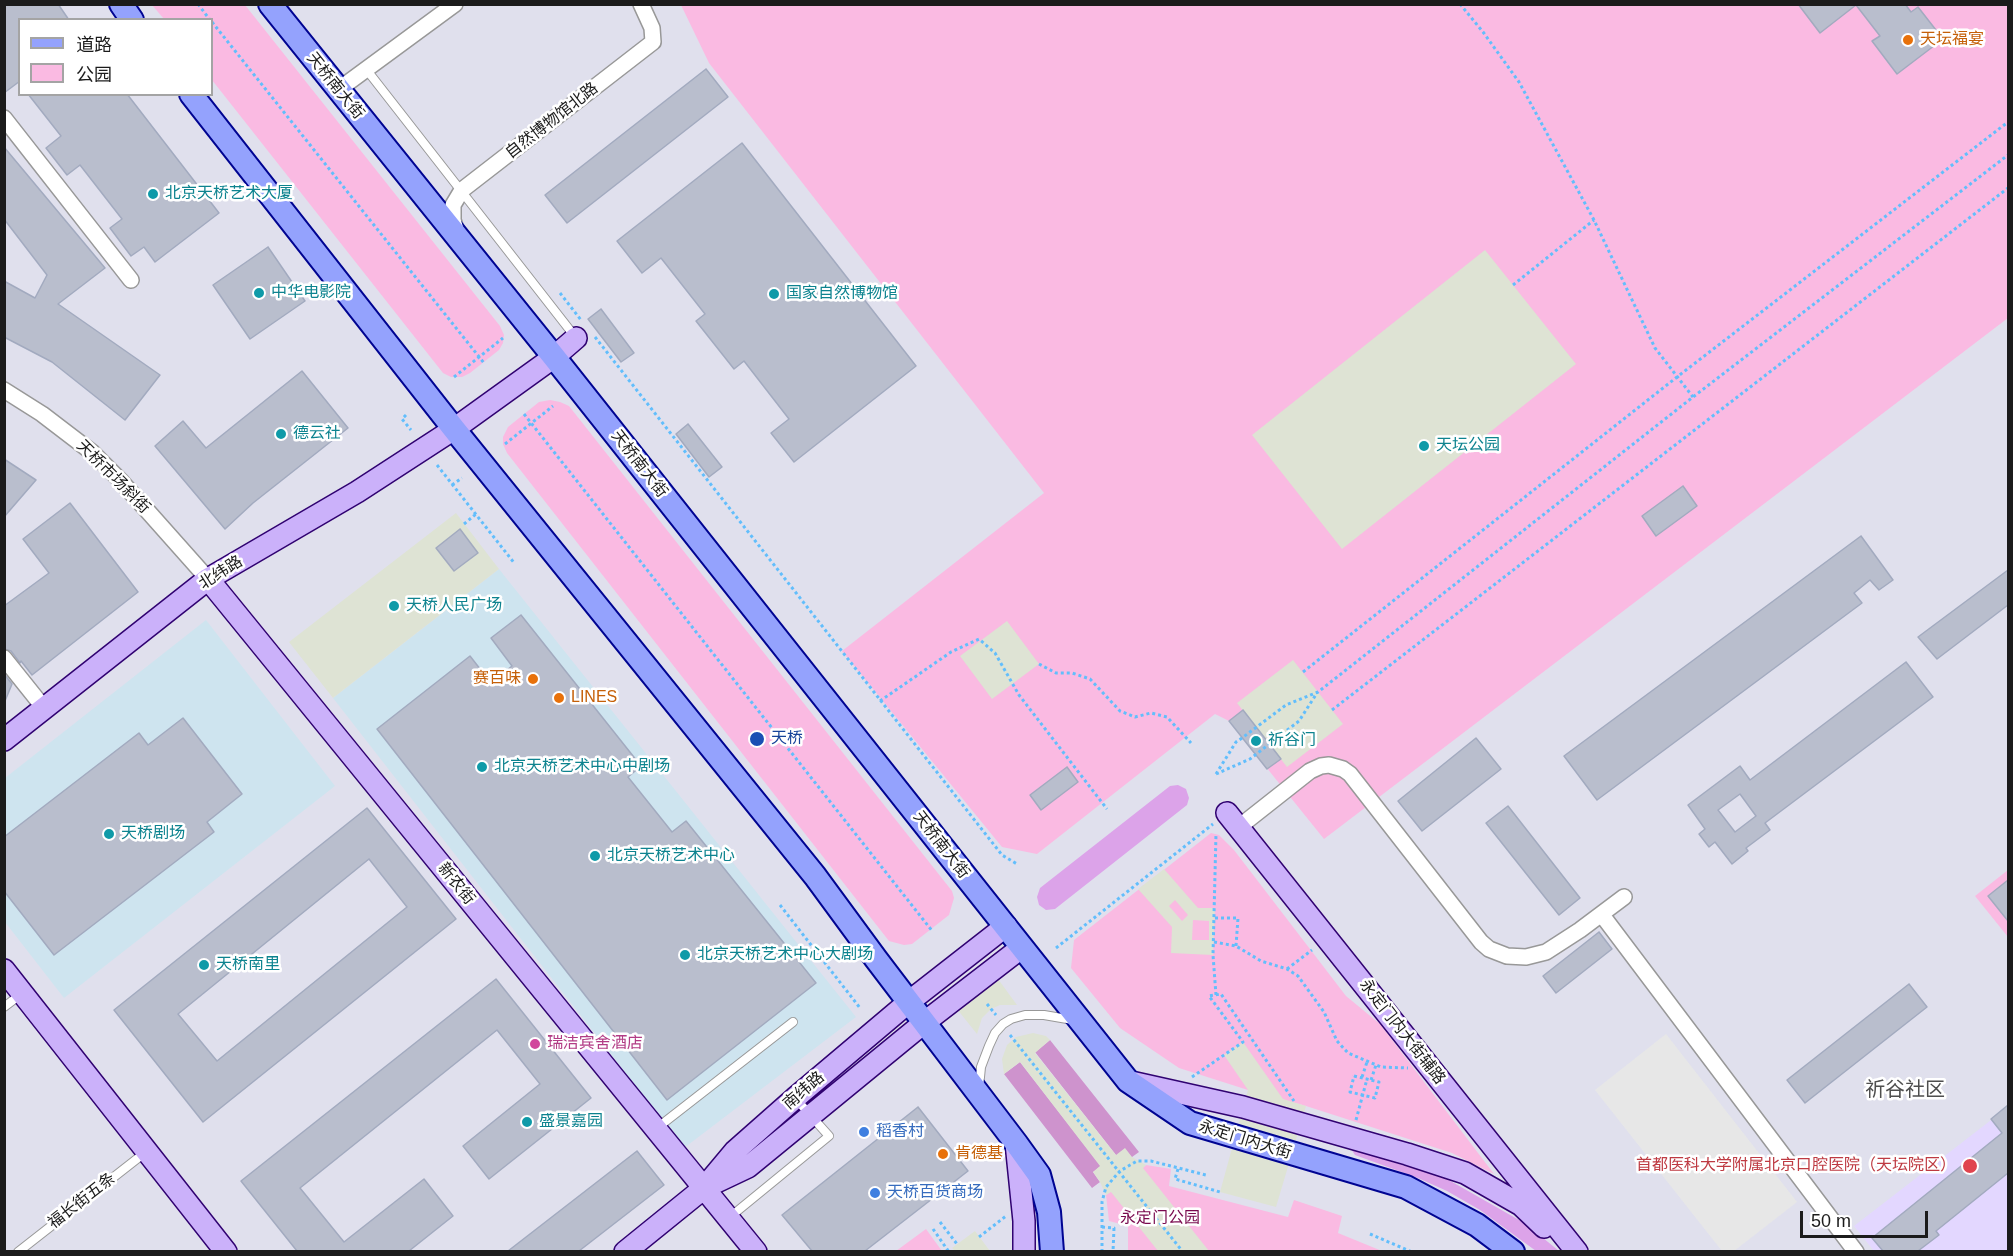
<!DOCTYPE html>
<html>
<head>
<meta charset="utf-8">
<style>
	body { margin:0 }
	#map { position:relative; width:2013px; height:1256px; overflow:hidden; background:#e0e0ed; font-family:Arial,"Noto Sans SC",sans-serif }
	canvas { display:block }
	.frame { position:absolute; inset:0; border:6px solid #1b1b1b; pointer-events:none }
	.legend { position:absolute; left:18px; top:18px; width:195px; height:78px; box-sizing:border-box; background:#fff; border:2px solid #a4a4a4; margin:0; padding:8px 10px; list-style:none; font-size:18px; color:#1b1b1b }
	.legend li { display:flex; align-items:center; gap:12px; height:30px }
	.legend b { width:30px; border:2px solid #a4a4a4 }
	.scale { position:absolute; left:1800px; top:1211px; width:128px; height:27px; box-sizing:border-box; border:3px solid #1b1b1b; border-top:0; padding-left:8px; font-size:18px; line-height:21px; white-space:nowrap; color:#1b1b1b; -webkit-text-stroke:4px #fff; paint-order:stroke }
</style>
</head>
<body>
<div id="map">
<canvas width="2013" height="1256"></canvas>
<div class="frame"></div>
<ul class="legend">
<li><b style="height:8px;background:#94a2fd"></b>道路</li>
<li><b style="height:16px;background:#fabae2"></b>公园</li>
</ul>
<div class="scale">50 m</div>
</div>
<script>
const ctx = document.querySelector('canvas').getContext('2d');
ctx.lineJoin = 'round';
function paint(path, color) {
  ctx.fillStyle = color;
  ctx.fill(path, 'evenodd');
}
function poly(rows) {
  const path = new Path2D();
  for (const r of rows) {
    path.moveTo(r[0], r[1]);
    for (let i = 2; i < r.length; i += 2) path.lineTo(r[i], r[i + 1]);
  }
  return path;
}
function trace(path, color, width, dash) {
  ctx.strokeStyle = color;
  ctx.lineWidth = width;
  ctx.lineCap = dash ? 'butt' : 'round';
  ctx.setLineDash(dash || []);
  ctx.stroke(path);
}
function write(font, color, halo, rows, align = 'center') {
  ctx.font = font + ' Arial,"Noto Sans SC",sans-serif';
  ctx.lineWidth = 5;
  ctx.setLineDash([]);
  ctx.textBaseline = 'middle';
  ctx.strokeStyle = halo;
  ctx.fillStyle = color;
  for (const [text, x, y, turn = 0] of rows) {
    ctx.save();
    ctx.translate(x, y);
    ctx.rotate((+turn || 0) * Math.PI / 180);
    ctx.textAlign = isNaN(turn) ? turn : align;
    if (halo) ctx.strokeText(text, 0, 0);
    ctx.fillText(text, 0, 0);
    ctx.restore();
  }
}
paint(poly([
	[499,569,856,1017,684,1148,333,698],
	[206,620,335,786,64,998,5,922,5,778]
]), '#cee4ef');
paint(poly([
	[2008,1107,2008,1251,1874,1251,1854,1226]
]), '#e3d7ff');
paint(poly([
	[1178,785,1186,789,1189,798,1187,805,1055,909,1046,910,1039,905,1037,897,1040,888,1170,786],
	[1351,1149,1447,1179,1526,1224,1559,1251,1536,1251,1480,1210,1447,1191,1418,1178,1355,1155]
]), '#dca3e9');
paint(poly([
	[1050,1040,1139,1152,1132,1157,1116,1155,1035,1052],
	[1020,1062,1101,1166,1093,1172,1100,1182,1092,1188,1004,1074]
]), '#ce93cd');
paint(poly([
	[152,5,245,5,500,326,504,335,503,343,499,350,470,373,462,377,451,377,443,373,212,80,212,20,164,19],
	[681,5,2008,5,2008,318,1324,839,1229,721,1215,714,1037,854,1002,847,842,651,1044,493,709,63],
	[550,400,560,402,569,406,952,891,954,898,949,915,912,944,904,945,889,941,507,453,503,444,503,437,508,427,539,402],
	[1211,833,1219,835,1234,850,1346,996,1380,1024,1494,1174,1452,1153,1306,1106,1248,1090,1179,1068,1120,1028,1071,968,1074,940],
	[2008,870,2008,937,1975,896],
	[1146,1165,1171,1169,1169,1186,1288,1217,1294,1200,1342,1216,1338,1233,1382,1251,1128,1251,1128,1226,1109,1221,1106,1195],
	[926,1229,942,1251,896,1251]
]), '#fabae2');
paint(poly([
	[1666,1034,1797,1202,1734,1251,1722,1251,1595,1090]
]), '#e7e7e7');
paint(poly([
	[1485,250,1576,364,1342,549,1252,435],
	[456,513,499,569,333,698,289,642],
	[1007,621,1039,664,992,699,960,656],
	[1293,660,1343,724,1287,767,1237,703],
	[1164,869,1198,908,1215,908,1213,955,1171,953,1172,927,1138,889],
	[1175,900,1188,915,1182,921,1169,906],
	[1193,920,1209,921,1209,940,1192,940],
	[998,979,1017,1005,1000,1005,991,1009,982,1018,977,1034,957,1009],
	[1033,1033,1046,1036,1050,1040,1035,1053,1116,1155,1125,1148,1132,1157,1146,1165,1143,1168,1209,1251,1158,1251,1111,1192,1106,1195,1100,1182,1093,1172,1100,1166,1020,1062,1004,1074,1002,1059,1007,1045,1016,1037],
	[1243,1042,1283,1099,1306,1106,1276,1207,1220,1192,1248,1090,1224,1055],
	[975,1231,990,1251,955,1251,952,1248]
]), '#dee3d4');
const building = poly([
	[4,4,58,4,69,20,20,20,20,81,4,93,4,4],
	[1798,4,1905,4,1911,12,1918,7,1943,39,1897,74,1872,41,1880,36,1856,5,1820,33,1798,4],
	[706,69,728,97,567,223,545,195,706,69],
	[28,94,127,94,219,213,155,262,144,247,131,256,110,228,122,219,80,165,67,175,46,148,61,136,28,94],
	[742,143,916,366,794,462,771,433,789,419,744,361,734,369,696,321,705,314,661,258,642,273,617,241,742,143],
	[4,147,105,268,58,304,160,375,125,420,52,362,4,337,4,281,35,298,47,275,4,219,4,147],
	[268,247,305,301,250,339,213,285,268,247],
	[601,309,634,353,621,362,588,319,601,309],
	[302,371,348,428,253,503,225,529,155,446,183,421,206,448,302,371],
	[688,424,722,467,709,477,676,434,688,424],
	[4,459,36,480,4,517,4,459],
	[1683,486,1697,506,1656,536,1642,516,1683,486],
	[70,503,138,592,32,675,21,661,20,663,11,651,4,649,4,606,49,573,23,539,70,503],
	[460,529,478,553,454,571,436,548,460,529],
	[1861,536,1893,580,1879,590,1870,580,1854,593,1862,603,1597,800,1564,756,1861,536],
	[2008,570,2008,605,1937,659,1918,637,2008,570],
	[521,615,641,766,628,777,672,832,686,821,816,983,667,1100,377,729,470,656,491,683,512,666,491,638,521,615],
	[1906,662,1933,697,1765,823,1770,830,1746,848,1748,851,1732,864,1715,842,1709,847,1699,834,1705,829,1688,805,1740,766,1750,780,1906,662],
	[1740,794,1756,816,1735,832,1718,810,1740,794],
	[4,674,12,684,5,701,4,701,4,674],
	[1243,710,1281,759,1267,769,1229,721,1243,710],
	[183,718,242,794,207,822,214,832,54,955,4,891,4,837,139,733,148,745,183,718],
	[1476,738,1501,769,1422,831,1398,801,1476,738],
	[1067,767,1078,782,1041,810,1030,795,1067,767],
	[1508,806,1580,898,1559,915,1486,823,1508,806],
	[367,808,456,919,203,1122,114,1010,367,808],
	[369,859,407,907,217,1061,178,1014,369,859],
	[2008,880,2008,921,1988,896,2008,880],
	[1599,932,1612,949,1556,993,1543,976,1599,932],
	[496,979,591,1098,489,1179,463,1146,540,1084,497,1030,300,1188,344,1242,424,1179,453,1216,409,1251,297,1251,241,1181,496,979],
	[1909,984,1927,1007,1805,1103,1787,1080,1909,984],
	[2008,1105,2008,1173,1936,1231,1939,1235,1918,1251,1883,1251,1872,1238,2002,1133,1991,1119,2008,1105],
	[918,1107,968,1171,865,1251,812,1251,782,1215,918,1107],
	[637,1151,664,1185,579,1251,508,1251,637,1151]
]);
paint(building, '#b9becd');
trace(building, '#a2aabf', 1.5);
const lane = poly([
	[366,69,576,338],
	[4,1007,20,995],
	[979,1087,981,1067,989,1046,995,1033,1003,1024,1011,1019,1025,1015,1044,1015,1073,1020],
	[657,1128,793,1022],
	[730,1217,829,1136,796,1099],
	[18,1252,147,1151]
]);
const street = poly([
	[338,90,455,4],
	[4,118,131,280],
	[457,233,453,220,453,205,462,190,653,42,652,28,641,4],
	[4,390,42,414,93,453,120,480,208,579],
	[4,658,44,708],
	[1239,827,1310,771,1321,766,1329,765,1343,769,1350,774,1481,942,1489,949,1507,956,1526,957,1546,952,1580,930,1624,897],
	[1602,915,1856,1252]
]);
const secondary = poly([
	[208,579,756,1252],
	[4,740,208,579,357,492,454,429,554,357,576,338],
	[1227,813,1577,1252],
	[4,970,226,1252],
	[1131,1082,1243,1107,1407,1154,1465,1173,1521,1205,1544,1227],
	[1016,1143,1024,1221,1024,1252],
	[710,1185,748,1167,925,1022,1021,948],
	[625,1252,704,1188,735,1151,795,1098,910,1001,1006,926]
]);
const primary = poly([
	[121,4,132,20],
	[270,4,554,357,1128,1081,1190,1123,1406,1187,1477,1225,1513,1252],
	[191,94,454,429,815,876,876,959,1016,1143,1039,1175,1049,1212,1052,1252]
]);
trace(lane, '#989898', 10);
trace(street, '#989898', 18);
trace(secondary, '#300271', 24);
trace(primary, '#000492', 26);
trace(poly([
	[198,4,210,20],
	[1460,4,1483,32,1519,82,1594,220,1655,348,1693,397],
	[212,22,484,363],
	[1513,285,1594,220],
	[560,293,581,320],
	[595,337,1002,855,1017,864],
	[454,377,503,338],
	[524,414,933,932],
	[406,415,402,419,411,430],
	[505,444,553,406],
	[437,465,515,564],
	[452,485,462,478],
	[464,524,476,514],
	[1039,664,1056,673,1072,673,1090,679,1120,711,1135,717,1151,713,1167,717,1191,743],
	[1303,672,1677,377,2008,122],
	[880,701,951,652,979,639,995,653,1019,695,1107,809],
	[1332,710,2008,188],
	[1216,774,1236,742,1242,738,1286,705,1318,692,1693,397,2008,155],
	[1216,774,1250,759,1299,721,1317,693],
	[780,905,860,1008],
	[1215,918,1238,918,1236,946],
	[1214,942,1236,946,1261,961,1287,969,1298,976,1324,1012,1337,1041,1348,1053,1381,1067,1408,1068],
	[1056,948,1213,824],
	[1287,969,1312,950],
	[1216,995,1213,955,1216,834],
	[987,1004,996,1015],
	[1010,1035,1183,1252],
	[1354,1076,1379,1082,1375,1098,1350,1092,1354,1076],
	[1192,1077,1243,1042,1209,996,1221,994,1294,1101],
	[1362,1077,1367,1062],
	[1371,1080,1376,1065],
	[1356,1120,1367,1079],
	[1178,1169,1175,1179,1220,1192],
	[940,1222,957,1244],
	[1102,1227,1114,1228,1113,1252],
	[933,1229,949,1252],
	[1370,1234,1412,1252],
	[979,1237,1006,1216],
	[1102,1252,1102,1202,1106,1187,1120,1171,1137,1161,1151,1161,1206,1175]
]), '#62befc', 3, [3, 3]);
trace(lane, '#fff', 8);
trace(street, '#fff', 15);
trace(secondary, '#cbb1fa', 21);
trace(primary, '#94a2fd', 22);
for (const [x, y, r, color] of [
	[1908,40,6,"#e8710a"],
	[153,194,6,"#0f9aa8"],
	[259,293,6,"#0f9aa8"],
	[774,294,6,"#0f9aa8"],
	[281,434,6,"#0f9aa8"],
	[1424,446,6,"#0f9aa8"],
	[394,606,6,"#0f9aa8"],
	[533,679,6,"#e8710a"],
	[559,698,6,"#e8710a"],
	[757,739,8,"#1a4fb4"],
	[1256,741,6,"#0f9aa8"],
	[482,767,6,"#0f9aa8"],
	[109,834,6,"#0f9aa8"],
	[595,856,6,"#0f9aa8"],
	[685,955,6,"#0f9aa8"],
	[204,965,6,"#0f9aa8"],
	[535,1044,6,"#d1479c"],
	[527,1122,6,"#0f9aa8"],
	[864,1132,6,"#3f7fe0"],
	[943,1154,6,"#e8710a"],
	[1970,1166,8,"#e0444e"],
	[875,1193,6,"#3f7fe0"]
]) {
  const dot = new Path2D();
  dot.arc(x, y, r, 0, 2 * Math.PI);
  ctx.fillStyle = color;
  ctx.fill(dot);
  trace(dot, '#fff', 2);
}
write('16px', '#c56008', '#fff', [
	["天坛福宴",1920,40],
	["赛百味",521,679,"right"],
	["LINES",571,698],
	["肯德基",955,1154]
], 'left');
write('16px', '#1b1b1b', '#fff', [
	["天桥南大街",335,86,51],
	["自然博物馆北路",552,121,-38],
	["天桥南大街",639,464,52],
	["天桥市场斜街",113,477,45],
	["北纬路",221,573,-32],
	["天桥南大街",941,845,52],
	["新农街",456,884,51],
	["永定门内大街辅路",1402,1032,52],
	["南纬路",804,1091,-41],
	["永定门内大街",1245,1140,17],
	["福长街五条",82,1201,-38]
]);
write('16px', '#0d838f', '#fff', [
	["北京天桥艺术大厦",165,194],
	["中华电影院",271,293],
	["国家自然博物馆",786,294],
	["德云社",293,434],
	["天坛公园",1436,446],
	["天桥人民广场",406,606],
	["祈谷门",1268,741],
	["北京天桥艺术中心中剧场",494,767],
	["天桥剧场",121,834],
	["北京天桥艺术中心",607,856],
	["北京天桥艺术中心大剧场",697,955],
	["天桥南里",216,965],
	["盛景嘉园",539,1122]
], 'left');
write('16px', '#164399', '#fff', [
	["天桥",771,739]
], 'left');
write('16px', '#b23c85', '#fff', [
	["瑞洁宾舍酒店",547,1044]
], 'left');
write('16px', '#366cbe', '#fff', [
	["稻香村",876,1132],
	["天桥百货商场",887,1193]
], 'left');
write('16px', '#be3a42', '#fff', [
	["首都医科大学附属北京口腔医院（天坛院区）",1956,1166]
], 'right');
write('16px', '#79094e', '#fff', [
	["永定门公园",1160,1219]
]);
write('20px', '#4e4e4e', '#fff', [
	["祈谷社区",1905,1090]
]);
</script>
</body>
</html>
